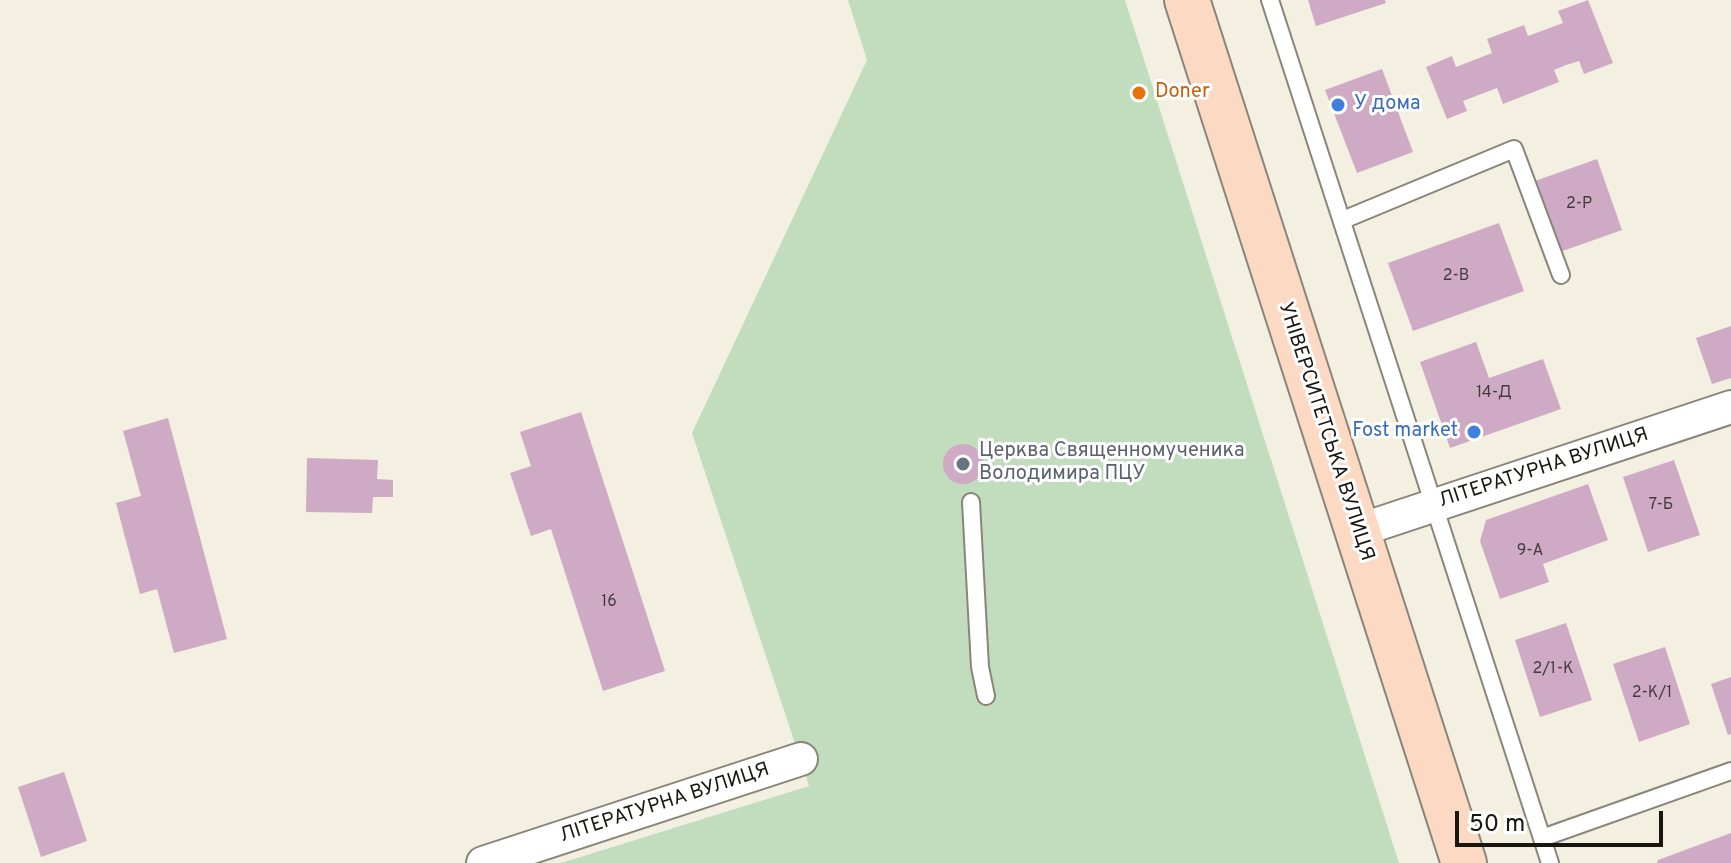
<!DOCTYPE html>
<html>
<head>
<meta charset="utf-8">
<style>
	body { margin:0 }
	#map { position:relative; width:1731px; height:863px; overflow:hidden; background:#f3efe1; font-family:Overpass,sans-serif }
	canvas { display:block }
	.scale { position:absolute; left:1455px; top:811px; width:208px; height:36px; box-sizing:border-box; border:4px solid #171611; border-top:0; padding-left:10px; font-size:24px; line-height:28px; white-space:nowrap; color:#171611; -webkit-text-stroke:6px #fff; paint-order:stroke }
</style>
</head>
<body>
<div id="map">
<canvas width="1731" height="863"></canvas>
<div class="scale">50 m</div>
</div>
<script>
const ctx = document.querySelector('canvas').getContext('2d');
ctx.lineJoin = 'round';
function paint(path, color) {
  ctx.fillStyle = color;
  ctx.fill(path, 'evenodd');
}
function poly(rows) {
  const path = new Path2D();
  for (const r of rows) {
    if (r.length === 3) {
      path.moveTo(r[0] + r[2], r[1]);
      path.arc(r[0], r[1], r[2], 0, 2 * Math.PI);
      continue;
    }
    path.moveTo(r[0], r[1]);
    for (let i = 2; i < r.length; i += 2) path.lineTo(r[i], r[i + 1]);
  }
  return path;
}
function trace(path, color, width, dash) {
  ctx.strokeStyle = color;
  ctx.lineWidth = width;
  ctx.lineCap = dash ? 'butt' : 'round';
  ctx.setLineDash(dash || []);
  ctx.stroke(path);
}
function write(font, color, halo, rows, align = 'center') {
  ctx.font = font + ' Overpass,sans-serif';
  ctx.lineWidth = 6;
  ctx.setLineDash([]);
  ctx.textBaseline = 'middle';
  ctx.strokeStyle = halo;
  ctx.fillStyle = color;
  for (const [text, x, y, turn = 0] of rows) {
    ctx.save();
    ctx.translate(x, y);
    ctx.rotate((+turn || 0) * Math.PI / 180);
    ctx.textAlign = isNaN(turn) ? turn : align;
    if (halo) ctx.strokeText(text, 0, 0);
    ctx.fillText(text, 0, 0);
    ctx.restore();
  }
}
paint(poly([
	[848,0,1125,0,1399,863,561,863,809,786,692,433,867,60]
]), '#c2ddbe');
paint(poly([
	[1308,0,1385,0,1386,3,1316,26],
	[1588,0,1613,63,1584,74,1579,61,1566,65,1554,70,1559,82,1503,104,1497,88,1463,101,1467,111,1447,119,1426,67,1452,56,1456,67,1492,53,1487,39,1524,25,1528,36,1563,23,1558,11],
	[1382,69,1413,152,1357,173,1325,90],
	[1597,159,1622,230,1560,252,1535,181],
	[1499,223,1524,291,1413,331,1388,263],
	[1731,326,1731,378,1712,384,1696,338],
	[1476,342,1489,378,1543,359,1561,409,1450,448,1420,362],
	[581,412,665,671,603,691,551,529,531,536,510,473,531,466,520,432],
	[168,418,227,639,174,653,157,589,140,594,116,503,141,496,123,431],
	[963,464,20],
	[307,458,378,460,377,479,393,480,393,497,373,497,372,513,306,512],
	[1674,460,1700,535,1648,552,1623,477],
	[1588,484,1608,540,1543,564,1549,582,1500,599,1480,541,1486,520],
	[1566,623,1592,700,1540,717,1515,640],
	[1665,647,1690,724,1639,742,1613,664],
	[1731,677,1731,734,1728,735,1711,684],
	[64,772,87,841,41,857,18,787],
	[1731,833,1731,863,1657,863,1658,860]
]), '#cfaac4');
const lane = poly([
	[1270,0,1550,863],
	[1343,220,1514,149,1561,275],
	[971,502,980,667,986,696],
	[1542,838,1731,771]
]);
const street = poly([
	[1357,531,1731,407],
	[483,863,801,759]
]);
const secondary = poly([
	[1187,0,1464,863]
]);
trace(lane, '#898579', 20);
trace(street, '#898579', 36);
trace(secondary, '#898579', 48);
trace(lane, '#fff', 16);
trace(street, '#fff', 32);
trace(secondary, '#fcd9c3', 44);
for (const [x, y, r, color] of [
	[1139,93,8,"#e8710a"],
	[1338,105,8,"#3f7fe0"],
	[1474,432,8,"#3f7fe0"],
	[963,464,8,"#6b7280"]
]) {
  const dot = new Path2D();
  dot.arc(x, y, r, 0, 2 * Math.PI);
  ctx.fillStyle = color;
  ctx.fill(dot);
  trace(dot, '#fff', 3);
}
write('16px', '#453b3e', null, [
	["2-Р",1579,205],
	["2-В",1456,277],
	["14-Д",1494,394],
	["7-Б",1661,506],
	["9-А",1530,552],
	["16",609,603],
	["2/1-К",1553,670],
	["2-К/1",1652,694]
]);
write('20px', '#c56008', '#fff', [
	["Doner",1155,93]
], 'left');
write('20px', '#366cbe', '#fff', [
	["У дома",1354,105],
	["Fost market",1458,432,"right"]
], 'left');
write('20px', '#171611', '#fff', [
	["УНІВЕРСИТЕТСЬКА ВУЛИЦЯ",1325,432,72],
	["ЛІТЕРАТУРНА ВУЛИЦЯ",1544,469,-18],
	["ЛІТЕРАТУРНА ВУЛИЦЯ",665,804,-18]
]);
write('20px', '#5b616d', '#fff', [
	["Церква Священномученика",979,452],
	["Володимира ПЦУ",979,475]
], 'left');
</script>
</body>
</html>
